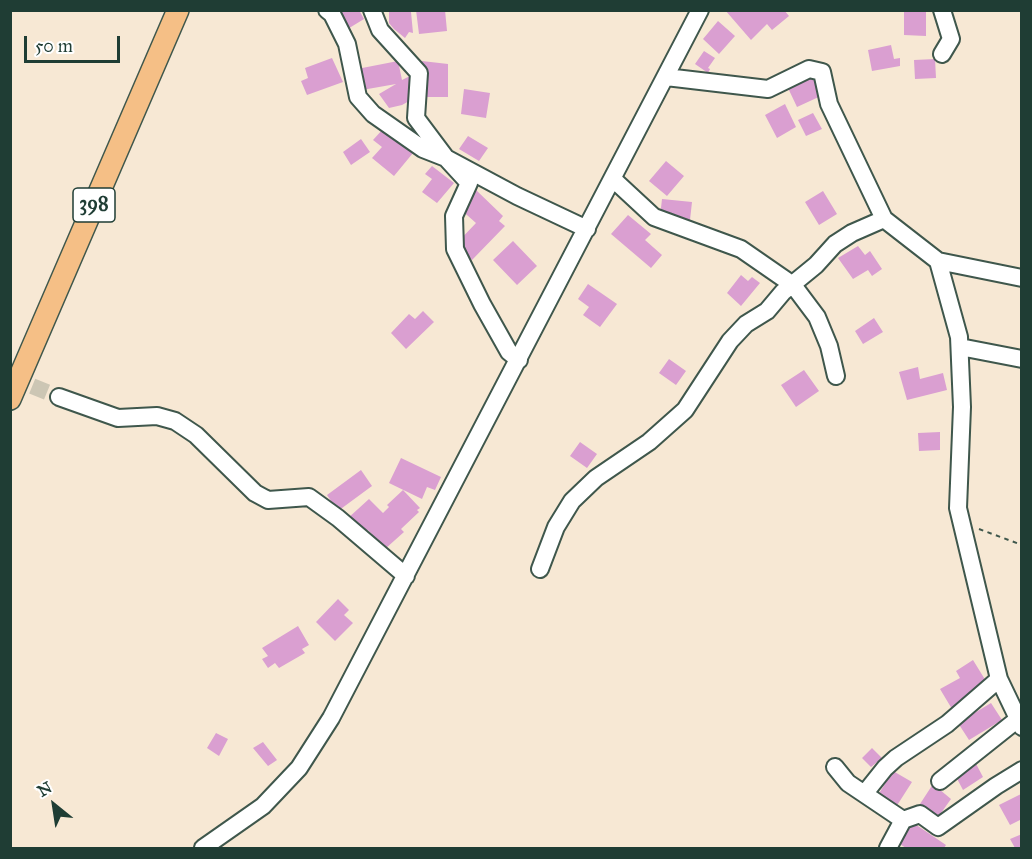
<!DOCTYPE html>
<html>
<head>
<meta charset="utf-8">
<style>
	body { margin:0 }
	#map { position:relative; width:1032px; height:859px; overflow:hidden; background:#f7e8d4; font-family:"IM FELL Great Primer",serif }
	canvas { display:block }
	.frame { position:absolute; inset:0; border:12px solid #1f3d34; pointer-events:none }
	.north { position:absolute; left:24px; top:775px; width:60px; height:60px; -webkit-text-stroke:4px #fff; paint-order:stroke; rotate:330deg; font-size:16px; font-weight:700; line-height:24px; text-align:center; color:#1f3d34 }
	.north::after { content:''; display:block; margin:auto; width:21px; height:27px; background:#1f3d34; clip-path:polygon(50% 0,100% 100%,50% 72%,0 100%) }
	.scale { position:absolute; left:24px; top:36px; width:96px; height:27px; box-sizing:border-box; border:3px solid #1f3d34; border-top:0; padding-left:8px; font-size:18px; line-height:21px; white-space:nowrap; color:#1f3d34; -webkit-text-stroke:4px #fff; paint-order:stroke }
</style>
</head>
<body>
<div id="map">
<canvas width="1032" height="859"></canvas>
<div class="frame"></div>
<div class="north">N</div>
<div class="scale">50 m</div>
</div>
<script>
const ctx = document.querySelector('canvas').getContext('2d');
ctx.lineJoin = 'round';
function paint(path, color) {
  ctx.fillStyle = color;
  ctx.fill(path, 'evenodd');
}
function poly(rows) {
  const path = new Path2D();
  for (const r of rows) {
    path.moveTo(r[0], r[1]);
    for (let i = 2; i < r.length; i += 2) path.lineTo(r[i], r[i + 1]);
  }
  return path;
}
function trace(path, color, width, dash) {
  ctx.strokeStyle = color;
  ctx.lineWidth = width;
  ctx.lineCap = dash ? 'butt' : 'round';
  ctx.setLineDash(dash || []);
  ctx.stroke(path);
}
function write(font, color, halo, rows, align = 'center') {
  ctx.font = font + ' "IM FELL Great Primer",serif';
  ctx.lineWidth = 4.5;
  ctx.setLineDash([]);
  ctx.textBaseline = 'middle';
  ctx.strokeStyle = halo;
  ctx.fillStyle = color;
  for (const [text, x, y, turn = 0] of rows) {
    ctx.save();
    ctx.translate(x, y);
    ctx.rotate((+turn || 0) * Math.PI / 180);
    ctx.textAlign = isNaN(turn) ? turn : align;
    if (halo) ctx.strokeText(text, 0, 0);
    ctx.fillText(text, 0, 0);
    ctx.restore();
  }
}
paint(poly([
	[335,10,359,10,364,19,346,30],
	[416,10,445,10,447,31,419,34],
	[725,10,784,10,789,16,772,30,767,24,751,40],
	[904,11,926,11,926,36,904,35],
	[389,12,411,12,413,33,409,32,405,38,394,29,389,23],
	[718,21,735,36,719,54,703,39],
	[891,45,894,59,900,58,900,66,872,71,868,50],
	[704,51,715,58,708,68,710,69,708,73,695,64],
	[332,58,343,82,307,95,301,81,308,78,305,68],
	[935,59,936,78,915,79,914,60],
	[398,61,402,80,410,76,416,84,408,88,411,100,402,105,389,108,379,94,396,84,362,90,357,69],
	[422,61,448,64,448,97,423,97],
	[813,75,823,95,797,107,788,88],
	[464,89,490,93,486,118,461,114],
	[785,104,796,127,777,138,765,115],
	[813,113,822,129,806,136,798,120],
	[383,129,413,153,394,176,372,158,382,147,373,140],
	[468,136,488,148,479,161,459,149],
	[361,139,370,152,351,165,343,152],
	[666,161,684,176,667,196,649,181],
	[432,166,454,183,437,203,422,192,432,179,425,174],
	[476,190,503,216,499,221,505,226,472,260,456,244,476,223,459,208],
	[823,191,837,214,819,225,805,202],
	[662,199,692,202,690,220,660,217],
	[628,215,651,234,645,240,662,255,651,268,611,234],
	[513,241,537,266,517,285,493,260],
	[858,246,865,255,870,251,882,269,872,276,868,270,853,279,838,258],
	[741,275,748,281,752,277,760,283,741,306,727,293],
	[588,284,617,304,600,327,583,315,589,307,578,299],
	[423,311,434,322,406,349,391,333,409,314,415,319],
	[874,318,883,332,863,344,855,331],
	[669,359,686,371,676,385,659,373],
	[918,367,920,379,943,373,947,390,907,400,899,372],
	[804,370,819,391,796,407,781,385],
	[940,432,940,450,919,451,918,433],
	[580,442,597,454,587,468,570,456],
	[401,458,441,477,435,490,427,487,422,499,389,483],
	[361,470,372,486,338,511,327,495],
	[403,490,420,508,417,510,419,512,401,529,404,532,385,549,368,530,363,535,347,519,369,499,383,513,389,507,387,505],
	[338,599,349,610,344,615,353,623,335,641,316,622],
	[298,626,309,645,302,649,305,653,279,668,275,663,268,668,262,659,268,656,262,648],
	[973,660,989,686,952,709,940,689,960,678,956,671],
	[991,703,1002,720,969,740,958,723],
	[216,733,228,739,219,756,207,748],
	[263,742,277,760,268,766,253,748],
	[872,748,882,758,871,767,862,758],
	[974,760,983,777,963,790,954,773],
	[893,771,912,782,896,807,878,795],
	[933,784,951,799,936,820,920,804],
	[1021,794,1022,819,1010,825,999,805],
	[912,822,946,845,944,848,906,848,898,843],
	[1022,834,1022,848,1015,848,1010,839]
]), '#da9fd1');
trace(poly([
	[10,377,59,397]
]), '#ccc6b4', 16, [16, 8]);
const minor = poly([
	[327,10,332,14,347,44,358,97,373,114,423,149,446,158,469,183,454,216,455,249,482,304,509,352,519,360],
	[372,10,380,30,419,73,416,118,446,158,517,196,587,229],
	[942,54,951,39,942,10],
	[666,77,768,89,809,69,822,72,829,104,884,219,938,261,1022,278],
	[613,179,654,217,741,249,793,285,817,317,829,346,836,376],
	[938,261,959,337,962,407,958,508,999,679,1022,727],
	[960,347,1022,359],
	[59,397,118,418,157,416,175,421,196,435,255,493,268,500,309,497,338,518,406,576],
	[540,569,556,527,572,501,596,478,649,442,685,410,730,341,746,324,767,311,783,292,816,265,835,244,852,233,884,219],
	[835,767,848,783,903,820],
	[940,781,1018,719],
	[865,793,885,768,896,758,947,724,999,679],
	[203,848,263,806,299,768,331,718,700,10],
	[888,848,903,820,920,814,938,827,996,786,1022,770]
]);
const major = poly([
	[10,399,178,10]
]);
trace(minor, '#3f574c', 20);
trace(major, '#3f574c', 24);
trace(poly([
	[979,529,1022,545]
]), '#3f574c', 2, [4.5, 4.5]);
trace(minor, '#fff', 16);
trace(major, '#f5bf86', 21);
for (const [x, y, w] of [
	[94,205,42]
]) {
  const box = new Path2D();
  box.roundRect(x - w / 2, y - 17, w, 34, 4.5);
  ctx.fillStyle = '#fff';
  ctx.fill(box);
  trace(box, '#1f3d34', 1.5);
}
write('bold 20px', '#1f3d34', null, [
	["398",94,205]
]);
</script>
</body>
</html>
